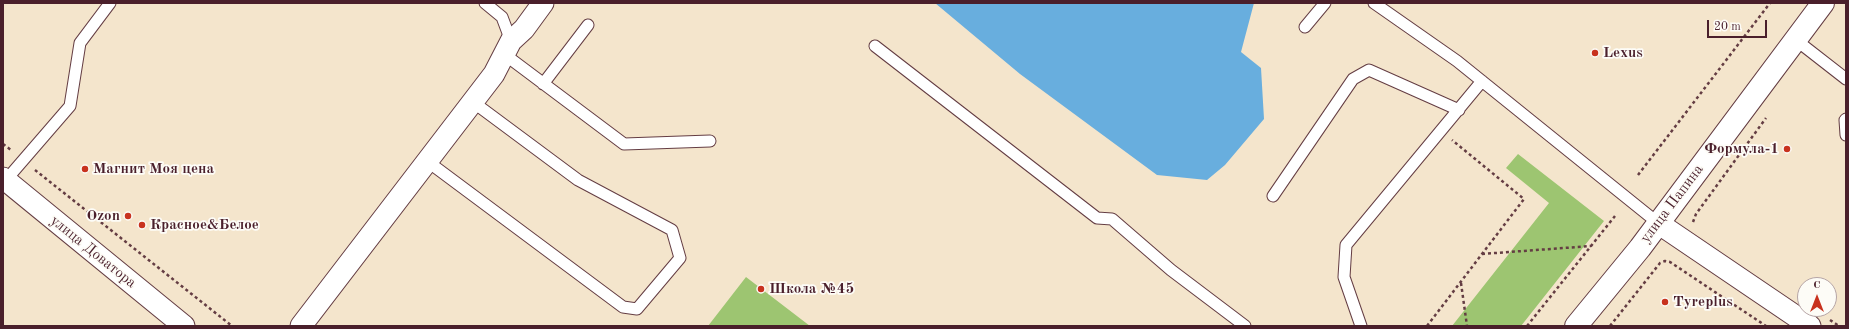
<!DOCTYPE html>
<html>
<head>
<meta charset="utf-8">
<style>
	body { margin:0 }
	#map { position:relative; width:1849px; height:329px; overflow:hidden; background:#f4e5cc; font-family:"Old Standard TT",serif }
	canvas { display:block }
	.frame { position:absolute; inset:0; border:4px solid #4a1f2b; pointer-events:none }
	.north { position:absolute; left:1797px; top:277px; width:40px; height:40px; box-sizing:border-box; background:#fdfcf7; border:1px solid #b5a4a5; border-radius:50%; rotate:0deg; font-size:11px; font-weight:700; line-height:16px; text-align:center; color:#4a1f2b }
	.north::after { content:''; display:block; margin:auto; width:14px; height:18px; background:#c8321e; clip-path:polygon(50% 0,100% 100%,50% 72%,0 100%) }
	.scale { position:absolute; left:1707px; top:20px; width:60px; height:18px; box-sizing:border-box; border:2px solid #4a1f2b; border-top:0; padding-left:5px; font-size:12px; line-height:14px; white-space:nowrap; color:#4a1f2b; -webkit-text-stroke:3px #fdfcf7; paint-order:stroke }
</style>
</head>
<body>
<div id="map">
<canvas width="1849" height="329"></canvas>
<div class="frame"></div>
<div class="north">С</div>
<div class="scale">20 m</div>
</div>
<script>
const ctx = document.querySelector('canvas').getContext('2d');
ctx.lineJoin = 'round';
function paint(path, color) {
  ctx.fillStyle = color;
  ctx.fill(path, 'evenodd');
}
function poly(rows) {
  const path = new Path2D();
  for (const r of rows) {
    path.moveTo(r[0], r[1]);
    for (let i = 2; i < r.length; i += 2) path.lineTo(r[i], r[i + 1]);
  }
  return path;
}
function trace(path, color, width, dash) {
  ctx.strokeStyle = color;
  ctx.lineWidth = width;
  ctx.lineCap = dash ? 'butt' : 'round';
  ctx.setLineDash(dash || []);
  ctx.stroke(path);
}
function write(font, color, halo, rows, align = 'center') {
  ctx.font = font + ' "Old Standard TT",serif';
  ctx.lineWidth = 3.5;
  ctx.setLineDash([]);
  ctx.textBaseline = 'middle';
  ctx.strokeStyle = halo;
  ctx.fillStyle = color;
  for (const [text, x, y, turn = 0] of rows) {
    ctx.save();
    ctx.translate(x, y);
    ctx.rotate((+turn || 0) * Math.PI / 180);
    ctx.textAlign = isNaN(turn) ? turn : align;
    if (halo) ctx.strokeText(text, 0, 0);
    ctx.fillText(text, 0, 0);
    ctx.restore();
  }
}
paint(poly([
	[1518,154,1604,221,1521,326,1452,326,1549,203,1506,168],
	[746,277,810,326,708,326]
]), '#9dc571');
paint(poly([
	[935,3,1254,3,1241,52,1261,68,1264,119,1225,165,1207,180,1157,175,1020,74]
]), '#68aede');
const service = poly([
	[485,3,502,17,511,41],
	[1374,3,1457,61,1658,223],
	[1305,27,1325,3],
	[1796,40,1846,79],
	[875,46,1097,218,1112,219,1171,270,1245,326],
	[504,54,624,144,710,141],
	[543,84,588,25],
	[1846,119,1845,120,1846,135],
	[427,161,623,307,637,309,680,258,672,230,578,180,473,102],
	[6,180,70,106,80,43,110,3],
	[1273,196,1353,79,1369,70,1459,110],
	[1361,326,1344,277,1346,245,1482,81]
]);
const minor = poly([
	[3,178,184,326],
	[1658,223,1810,326],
	[301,326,494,74,511,41,524,29,543,3]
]);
const tertiary = poly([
	[1576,326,1640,248,1823,3]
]);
trace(service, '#643d43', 13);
trace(minor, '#643d43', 23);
trace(tertiary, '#643d43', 24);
trace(poly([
	[3,144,11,150],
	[35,170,232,326],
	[1638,175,1770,3],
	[1693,222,1696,214,1766,118],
	[1482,254,1591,246],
	[1461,283,1467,326],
	[1830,320,1839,326],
	[1427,326,1524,199,1452,140],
	[1527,326,1615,216],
	[1610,326,1660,263,1665,261,1670,262,1766,326]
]), '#643d43', 2.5, [3, 3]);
trace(service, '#fff', 11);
trace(minor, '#fff', 21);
trace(tertiary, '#fff', 22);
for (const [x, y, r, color] of [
	[1595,53,4,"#c8321e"],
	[1787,149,4,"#c8321e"],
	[85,169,4,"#c8321e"],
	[128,216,4,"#c8321e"],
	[142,225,4,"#c8321e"],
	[761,289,4,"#c8321e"],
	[1665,302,4,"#c8321e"]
]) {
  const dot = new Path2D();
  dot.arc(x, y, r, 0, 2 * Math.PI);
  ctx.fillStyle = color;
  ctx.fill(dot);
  trace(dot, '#fdfcf7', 1.5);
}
write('bold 15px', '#4a1f2b', '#fdfcf7', [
	["Lexus",1603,53],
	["Формула-1",1779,149,"right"],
	["Магнит Моя цена",93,169],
	["Ozon",120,216,"right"],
	["Красное&Белое",150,225],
	["Школа №45",769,289],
	["Tyreplus",1673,302]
], 'left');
write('15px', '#4a1f2b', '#fdfcf7', [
	["улица Папина",1672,204,-53],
	["улица Доватора",93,252,39]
]);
</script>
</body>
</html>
